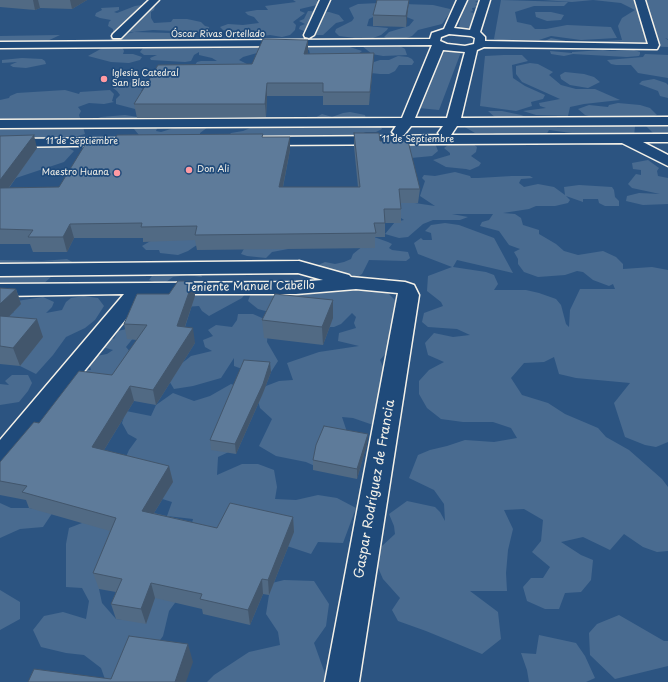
<!DOCTYPE html>
<html>
<head>
<meta charset="utf-8">
<style>
	body { margin:0 }
	canvas { display:block; background:#2c5481 }
</style>
</head>
<body>
<canvas width="668" height="682"></canvas>
<script>
const ctx = document.querySelector('canvas').getContext('2d');
ctx.lineJoin = 'round';
function paint(path, color) {
  ctx.fillStyle = color;
  ctx.fill(path, 'evenodd');
}
function poly(rows) {
  const path = new Path2D();
  for (const r of rows) {
    path.moveTo(r[0], r[1]);
    for (let i = 2; i < r.length; i += 2) path.lineTo(r[i], r[i + 1]);
  }
  return path;
}
function trace(path, color, width, dash) {
  ctx.strokeStyle = color;
  ctx.lineWidth = width;
  ctx.lineCap = dash ? 'butt' : 'round';
  ctx.setLineDash(dash || []);
  ctx.stroke(path);
}
function write(font, color, halo, rows, align = 'center') {
  ctx.font = font + ' "Playpen Sans",sans-serif';
  ctx.lineWidth = 3.5;
  ctx.setLineDash([]);
  ctx.textBaseline = 'middle';
  ctx.strokeStyle = halo;
  ctx.fillStyle = color;
  for (const [text, x, y, turn = 0] of rows) {
    ctx.save();
    ctx.translate(x, y);
    ctx.rotate((+turn || 0) * Math.PI / 180);
    ctx.textAlign = isNaN(turn) ? turn : align;
    if (halo) ctx.strokeText(text, 0, 0);
    ctx.fillText(text, 0, 0);
    ctx.restore();
  }
}
paint(poly([
	[293,0,317,0,319,3,317,5,300,9,300,11,305,13,293,22,296,25,295,30,290,35,282,37,270,35,249,38,242,36,239,32,223,30,220,27,228,24,243,25,259,23,254,17,248,15,245,12,257,10,268,10,265,6,296,2],
	[468,0,479,0,475,2,479,3,475,5,478,7,472,8,473,11,470,12,474,13,470,27,467,29,461,28,459,26,462,12,459,9,464,7,465,4,464,1],
	[501,0,568,2,564,6,534,6,515,12,517,22,531,25,535,29,546,29,567,25,611,27,617,38,581,40,551,36,539,40,503,40,494,39],
	[543,0,668,0,668,39,665,38,668,40,668,47,541,43,551,38,576,43,622,40,618,26,622,18,635,10,621,3,593,0,572,2],
	[379,3,375,16,369,19,367,26,388,28,387,30,381,35,373,38,355,38,339,36,335,32,336,29,352,21,354,18,349,8,358,4],
	[403,4,433,5,450,9,451,11,442,24,418,30,412,36,404,39,395,40,386,38,384,37,389,32,409,26,414,20,392,11],
	[142,5,155,6,154,10,151,12,151,18,154,23,171,22,173,19,187,19,201,22,205,26,209,27,209,29,200,32,153,30,123,33,113,32,113,29,108,26,109,22,111,20,100,18,95,16,96,13,102,10,101,8,119,7,119,10,114,12,117,13,135,6],
	[308,11,329,12,339,15,344,21,336,23,323,35,314,35,299,29,300,26,305,24,299,21,304,19],
	[535,12,551,12,564,15,561,20,547,21,536,17],
	[134,32,170,33,183,36,172,42,257,47,259,49,257,53,243,57,239,60,249,65,195,65,197,62,201,61,217,61,212,58,199,55,199,52,194,55,191,61,185,62,151,60,150,58,157,55,144,55,140,52,143,48,112,42,110,38],
	[60,35,43,43,0,43,0,36],
	[303,43,353,45,350,47,362,51,357,55,312,62,309,50,301,47],
	[373,45,400,46,405,49,407,55,383,56,372,54,362,46],
	[106,46,122,47,124,51,123,54,133,54,142,57,140,60,129,63,111,62,88,56],
	[445,50,461,52,439,110,419,108],
	[603,50,610,51,634,50,640,52,640,54,639,56,627,57,573,54,564,56,551,54,550,51,572,53,572,52],
	[645,54,668,55,668,78,638,73,631,65,616,65,611,64,607,60,643,57],
	[504,55,522,55,528,61,512,65,513,78,525,86,545,95,543,99,531,102,532,106,516,111,480,106,485,56],
	[398,56,408,57,412,59,414,62,412,65,399,65,395,71,389,74,380,74,371,73,370,66,374,62,380,60,389,60],
	[22,58,42,59,45,61,46,64,26,68,13,67,10,65,17,62,2,63,2,60],
	[530,63,538,64,553,72,549,75,561,85,576,89,595,89,620,100,584,104,570,107,568,116,536,115,523,111,546,108,540,106,539,103,560,99,522,82,516,74,516,66],
	[565,72,584,74,594,77,600,82,588,88,570,85,561,79,560,75],
	[654,79,666,83,668,85,668,98,660,96,658,91,639,84,642,81],
	[133,82,139,84,138,86,143,89,141,91,150,91,143,107,135,109,116,104,116,99,120,95,117,91,113,88,121,84],
	[65,90,79,94,80,92,110,90,114,94,112,101,114,102,104,104,89,103,78,107,81,111,79,115,81,121,0,124,0,100,9,98,10,96,17,93],
	[618,103,640,105,650,108,657,115,654,116,668,115,668,137,653,133,640,120,641,119,631,116,605,120,635,126,634,137,613,141,593,133,579,134,549,130,545,137,513,139,493,133,475,133,463,126,478,120,497,119,488,111,502,111,521,115,534,120,603,120,585,115,578,109,589,105,608,107,609,105],
	[350,112,365,115,366,119,380,125,382,129,376,132,366,132,355,136,347,135,331,142,228,137,231,133,243,131,255,126,269,125,275,128,313,119,322,114,332,117,343,113],
	[125,115,151,119,159,124,156,131,161,132,174,128,194,125,208,127,200,133,200,135,139,135,134,129,129,127,117,127,93,129,88,128,86,123,83,123,101,117],
	[0,126,83,127,85,134,74,137,65,146,74,151,64,162,13,179,0,177],
	[400,142,435,143,438,151,432,156,411,158],
	[452,142,472,143,477,147,476,152,471,156,481,163,479,166,470,170,466,169,446,167,433,160,450,155,450,153,444,148],
	[648,160,659,168,657,171,658,176,668,178,668,204,643,205,626,201,627,196,639,193,660,194,632,188,628,184,636,174,641,175,641,170,633,169,632,163],
	[455,172,470,176,471,178,478,178,512,176,530,176,533,178,521,179,519,183,524,187,538,184,554,187,565,195,564,187,579,185,612,187,614,190,615,197,619,201,619,206,605,206,599,203,598,199,583,199,583,202,566,196,570,200,568,203,555,206,536,206,529,209,503,213,515,214,521,218,523,225,539,230,539,234,556,244,564,251,578,255,603,251,616,257,623,264,623,269,652,267,668,270,668,442,656,447,645,445,625,437,614,403,630,383,576,378,559,374,554,357,544,362,524,363,511,378,522,395,548,403,565,414,598,428,606,437,629,450,662,479,668,487,668,551,657,552,643,547,624,534,610,550,583,537,561,542,581,555,593,560,591,580,581,592,565,593,559,609,545,609,527,601,523,587,531,578,543,578,550,567,532,552,541,541,543,520,524,509,504,510,513,529,508,550,506,573,507,591,470,591,498,612,501,639,482,654,426,631,398,621,392,610,400,598,383,579,376,563,382,546,395,534,394,526,389,514,407,501,435,507,440,512,445,521,444,504,434,490,409,478,418,455,430,450,447,446,465,440,494,442,517,438,511,428,493,422,463,422,441,419,427,408,419,394,419,381,429,370,444,362,428,355,425,343,434,333,453,337,470,335,457,329,428,327,422,322,424,313,443,306,441,302,427,291,428,276,452,267,418,254,414,243,421,238,423,240,432,240,431,233,425,231,431,225,445,223,459,225,494,238,513,273,457,260,453,267,486,272,494,275,498,284,494,290,526,290,539,293,556,299,561,305,566,324,569,327,570,310,580,289,615,289,613,284,609,286,593,280,583,272,577,271,565,275,538,277,524,272,518,264,518,259,514,252,520,249,509,245,499,231,480,226,482,222,489,220,493,214,452,214,468,217,460,220,433,220,423,224,408,237,399,238,385,234,395,222,404,220,401,218,389,202,408,202,435,206,420,196,425,181,422,178,424,175,435,176],
	[374,237,388,242,392,244,389,248,392,250,408,252,410,258,406,261,369,260,362,274,354,279,316,266,325,262,335,264,344,262,351,259,353,254],
	[154,239,204,240,188,251,178,255,160,253,159,250,146,250,142,246],
	[245,247,288,249,272,252,266,258,247,256,241,254],
	[67,259,74,263,64,273,52,276,40,287,0,292,0,260,42,261],
	[200,272,202,277,187,275,173,277,166,282,157,283,149,280,154,273],
	[345,289,377,289,388,293,395,300,397,315,394,323,389,329,389,335,393,345,380,360,387,375,376,426,353,418,342,417,346,429,346,440,324,470,306,462,276,456,259,446,272,419,260,408,258,401,233,450,218,457,217,475,242,464,258,464,274,470,277,487,275,499,296,500,318,495,337,498,356,508,343,543,318,542,311,554,281,544,228,520,209,535,188,539,193,519,167,516,172,502,156,497,124,461,129,450,137,439,128,434,122,423,126,411,151,416,156,405,173,393,194,401,210,396,231,384,248,390,258,396,266,386,279,381,293,380,287,363,319,352,359,346,338,341,339,333,356,328,354,323,356,317,352,313,341,324,334,327,325,327,258,309,248,301,251,293],
	[248,290,242,298,209,316,202,311,199,306,184,307,155,296,156,291],
	[84,296,98,298,104,306,95,320,85,328,66,337,53,355,36,374,20,366,0,323,14,312,9,309,10,302,43,297,54,302,52,307,46,313,62,310,66,302,71,298],
	[238,314,253,314,262,318,268,329,267,342,278,361,271,372,253,373,234,366,234,358,221,378,193,386,174,389,165,374,176,368,191,356,212,351,205,347,203,340,213,336,208,330,216,325,232,327,237,320],
	[130,328,134,337,126,347,131,353,118,367,116,380,83,386,83,370,91,370,89,363,96,356,107,354,113,350,106,348,100,349,104,334,114,339,118,331],
	[12,375,28,375,32,383,28,391,19,402,0,405,0,384,9,385,5,381],
	[0,503,11,508,29,508,53,512,43,527,20,529,0,538],
	[95,520,120,520,102,574,99,589,102,603,116,619,137,621,142,600,183,592,169,611,163,636,140,668,106,682,101,668,84,655,66,653,41,647,33,630,44,616,63,612,86,619,89,601,82,588,66,587,66,544,69,528,82,523],
	[284,580,314,581,329,604,326,626,314,643,328,682,207,682,214,675,249,652,280,645,278,632,266,614,269,595,260,586],
	[0,590,20,602,20,619,0,630],
	[619,615,664,641,668,641,668,666,615,679,590,655,589,633,597,624],
	[539,635,576,643,585,656,595,678,586,682,529,682,527,670,521,653,536,654]
]), '#496b90');
const minor = poly([
	[149,0,159,0,121,38,113,38,112,36,113,34,149,0],
	[320,0,330,0,314,35,309,38,305,37,304,35,320,0],
	[457,0,467,0,454,28,470,30,480,0,490,0,480,32,485,37,485,41,648,44,635,0,645,0,659,45,657,49,484,47,477,50,461,118,668,117,668,125,457,126,451,135,668,134,668,142,643,142,668,155,668,166,622,143,259,145,254,144,252,141,254,138,259,137,397,136,392,132,396,126,0,128,0,120,402,118,432,45,0,48,0,42,430,39,432,33,444,29,457,0],
	[449,34,471,36,475,38,474,44,465,46,447,44,440,41,441,37,449,34],
	[443,50,465,52,447,118,415,118,443,50],
	[411,126,443,126,438,133,440,135,402,136,404,135,411,126],
	[143,138,148,139,150,142,148,145,0,147,0,139,143,138],
	[299,261,349,275,351,277,405,282,414,285,419,295,359,682,325,682,398,293,356,289,296,294,146,294,9,465,0,468,0,440,124,294,0,296,0,284,296,282,323,280,298,273,0,276,0,264,299,261]
]);
trace(minor, '#f4f1e8', 3);
paint(minor, '#1f4a7a');
paint(poly([
	[0,0,87,0,72,9,40,8,35,10,0,7],
	[409,0,406,27,373,26,373,15],
	[308,40,308,52,307,54,374,53,373,65,369,105,323,105,323,96,267,96,266,117,137,118,134,104,252,64],
	[354,133,380,141,420,189,418,203,401,203,401,223,385,223,385,237,375,237,375,248,197,250,195,240,143,242,143,238,74,238,67,252,33,252,30,244,0,244,0,136,37,148,9,188,59,187,113,142,263,137,290,137,290,150,283,187,358,187,354,146],
	[193,281,195,296,185,327,195,343,156,405,134,401,104,450,169,466,173,482,154,513,217,528,293,517,294,532,269,595,263,594,250,625,203,614,202,609,155,598,146,624,116,619,111,604,116,592,99,589,93,573,110,531,29,508,26,500,0,495,0,462,39,423,112,375,137,340,127,339,124,324,169,294],
	[0,288,16,289,21,304,9,317,43,337,20,366,0,364],
	[333,318,323,345,264,338,262,320],
	[271,372,263,393,236,454,211,450,210,440],
	[367,444,357,479,313,470,313,460]
]), '#516a84');
paint(poly([
	[33,0,38,0,40,8,35,10],
	[70,0,87,0,72,9],
	[409,0,406,27,406,16],
	[308,40,308,52,304,66,304,54],
	[374,53,373,65,369,105,370,92],
	[267,83,267,96,266,117,265,104],
	[34,135,37,148,0,200,0,180],
	[290,137,290,150,280,201,279,187],
	[70,224,74,238,67,252,63,237],
	[193,281,195,296,180,341,177,326],
	[16,289,21,304,0,326,0,304],
	[333,300,333,318,323,345,322,327],
	[37,319,43,337,20,366,13,348],
	[193,328,195,343,156,405,153,390],
	[270,362,271,372,263,393,236,454,235,444],
	[130,386,134,401,96,463,92,447],
	[368,434,367,444,357,479,357,469],
	[169,466,173,482,146,526,142,511],
	[293,517,294,532,269,595,268,580],
	[262,579,263,594,250,625,248,610],
	[151,583,155,598,146,624,141,609],
	[188,644,193,662,186,682,175,682]
]), '#42566c');
const building = poly([
	[377,0,409,0,406,16,373,15,377,0],
	[263,39,308,40,304,54,374,53,370,92,323,92,323,83,267,83,265,104,134,104,158,65,252,64,263,39],
	[354,133,379,133,380,141,408,141,420,189,399,189,401,209,384,209,385,223,374,223,376,233,195,235,197,226,141,227,142,223,70,224,63,237,28,237,33,230,0,229,0,188,59,187,86,143,113,142,117,135,263,134,262,137,290,137,279,187,360,187,354,133],
	[34,135,0,180,0,136,34,135],
	[178,281,193,281,177,326,193,328,153,390,130,386,92,447,169,466,142,511,217,528,230,503,293,517,268,580,262,579,248,610,200,599,202,594,151,583,141,609,111,604,122,579,93,573,116,518,22,492,27,486,0,481,0,462,34,422,39,423,79,371,112,375,147,325,124,324,137,294,169,294,178,281],
	[0,288,16,289,0,304,0,288],
	[275,294,333,300,322,327,262,320,275,294],
	[0,316,37,319,13,348,0,346,0,316],
	[244,360,270,362,263,384,235,444,210,440,244,360],
	[324,426,368,434,357,469,313,460,316,445,324,426],
	[129,636,188,644,175,682,28,682,34,669,111,679,129,636]
]);
paint(building, '#5e7b9a');
trace(building, '#42566c', 1);
for (const [x, y, r, color] of [
	[104,79,4,"#ff9aa2"],
	[189,170,4,"#ff9aa2"],
	[117,173,4,"#ff9aa2"]
]) {
  const dot = new Path2D();
  dot.arc(x, y, r, 0, 2 * Math.PI);
  ctx.fillStyle = color;
  ctx.fill(dot);
  trace(dot, '#1f4a7a', 1.5);
}
write('9px', '#f4f1e8', '#1f4a7a', [
	["Óscar Rivas Ortellado",218,35],
	["11 de Septiembre",418,140],
	["11 de Septiembre",82,142]
]);
write('9px', '#f4f1e8', '#1f4a7a', [
	["Iglesia Catedral",112,74],
	["San Blas",112,84],
	["Don Ali",197,170],
	["Maestro Huana",109,173,"right"]
], 'left');
write('11px', '#f4f1e8', '#1f4a7a', [
	["Teniente Manuel Cabello",250,287,-1]
]);
write('13px', '#f4f1e8', '#1f4a7a', [
	["Gaspar Rodríguez de Francia",375,489,-80]
]);
</script>
</body>
</html>
